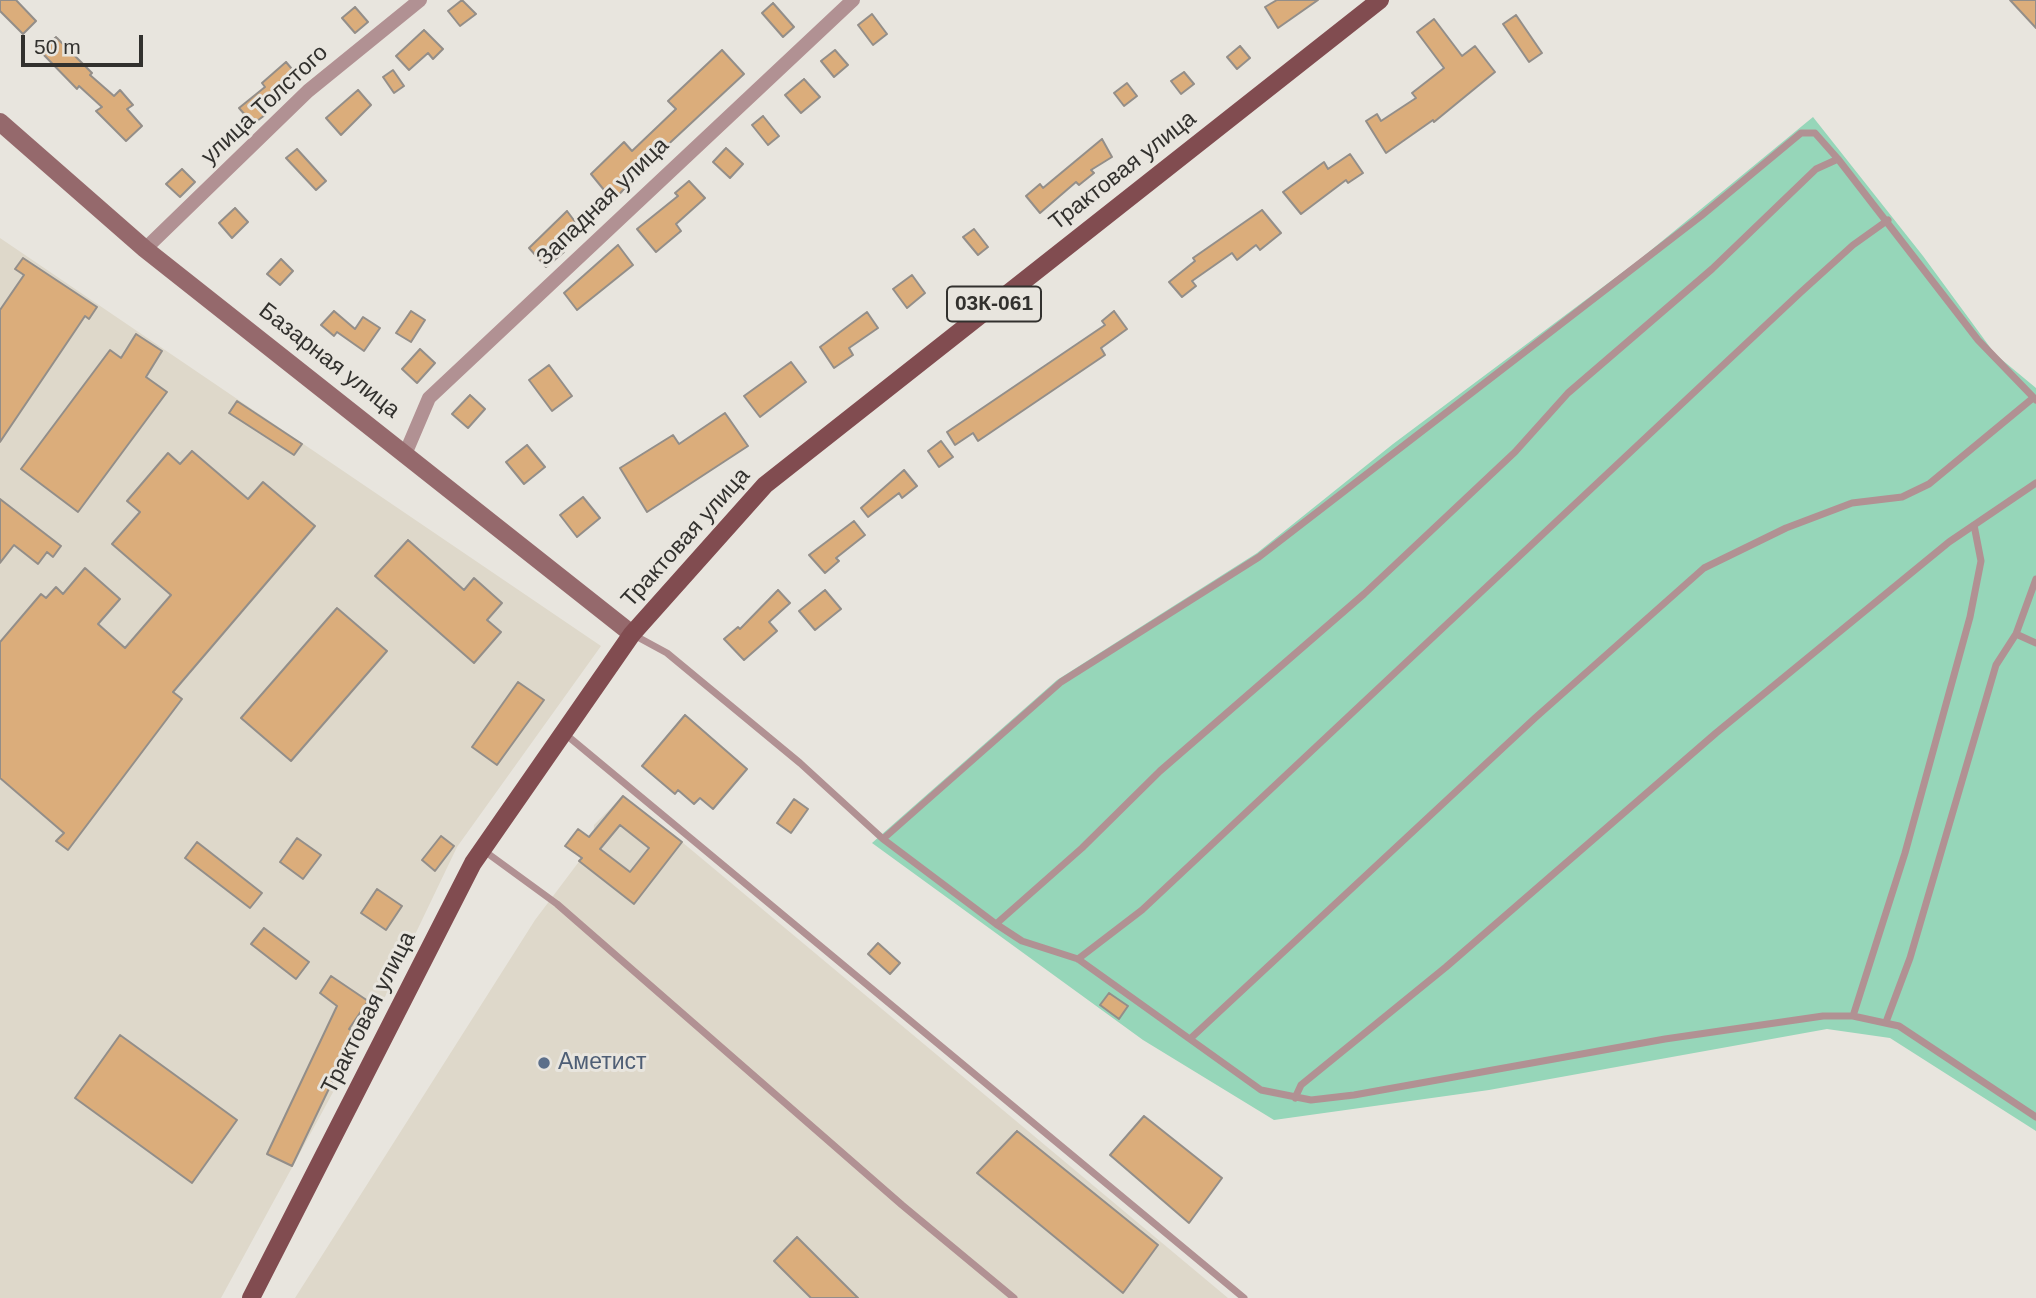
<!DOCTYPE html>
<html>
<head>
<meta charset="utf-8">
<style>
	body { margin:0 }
	#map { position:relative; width:2036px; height:1298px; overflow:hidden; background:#e8e5de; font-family:Arial,sans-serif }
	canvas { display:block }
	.scale { position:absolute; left:21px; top:35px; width:122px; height:32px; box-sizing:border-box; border:4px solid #32312e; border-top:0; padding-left:9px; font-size:21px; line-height:24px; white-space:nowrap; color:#32312e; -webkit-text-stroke:5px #e8e5de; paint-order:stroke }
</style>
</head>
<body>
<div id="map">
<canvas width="2036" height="1298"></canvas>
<div class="scale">50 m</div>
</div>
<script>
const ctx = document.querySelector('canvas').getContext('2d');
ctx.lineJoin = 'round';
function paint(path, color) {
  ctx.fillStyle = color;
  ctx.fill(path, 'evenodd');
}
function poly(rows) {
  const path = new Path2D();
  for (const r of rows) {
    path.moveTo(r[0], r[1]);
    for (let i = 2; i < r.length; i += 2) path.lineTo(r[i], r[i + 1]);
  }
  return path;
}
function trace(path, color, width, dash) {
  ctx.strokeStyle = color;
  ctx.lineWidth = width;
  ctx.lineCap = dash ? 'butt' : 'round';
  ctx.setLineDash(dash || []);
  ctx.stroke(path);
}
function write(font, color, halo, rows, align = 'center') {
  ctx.font = font + ' Arial,sans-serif';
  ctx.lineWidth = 6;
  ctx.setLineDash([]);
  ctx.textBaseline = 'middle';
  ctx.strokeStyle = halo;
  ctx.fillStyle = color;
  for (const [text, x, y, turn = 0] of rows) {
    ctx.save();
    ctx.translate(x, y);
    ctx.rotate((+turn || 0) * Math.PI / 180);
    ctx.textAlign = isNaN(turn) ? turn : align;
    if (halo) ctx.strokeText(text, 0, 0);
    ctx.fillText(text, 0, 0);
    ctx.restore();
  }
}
paint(poly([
	[0,238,601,646,457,847,387,993,221,1298,0,1298],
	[623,796,682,842,1228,1298,295,1298,535,920,593,843,594,825]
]), '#ded8ca');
paint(poly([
	[1813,117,1923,256,1995,354,2036,388,2036,1131,1890,1038,1827,1029,1489,1090,1274,1120,1143,1040,872,843,1057,680,1257,553,1393,444,1639,260]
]), '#96d6b9');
const building = poly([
	[0,0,16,0,36,21,23,34,0,11,0,0],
	[462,0,476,14,460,26,448,11,462,0],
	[1277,0,1318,0,1278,28,1265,7,1277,0],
	[2010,0,2036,0,2036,28,2010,0],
	[773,3,794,27,783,37,762,13,773,3],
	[355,7,368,22,355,33,342,18,355,7],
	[872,14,887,34,873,45,858,25,872,14],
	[1516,15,1542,53,1529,62,1503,24,1516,15],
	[1434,19,1462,56,1475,46,1495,72,1434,122,1433,120,1386,153,1366,121,1377,114,1381,121,1416,98,1412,93,1444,68,1417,32,1434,19],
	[424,30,443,49,433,59,428,53,409,70,396,56,424,30],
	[56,37,92,73,90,75,114,96,120,90,133,105,127,109,142,126,126,141,96,111,102,107,79,86,77,89,41,52,56,37],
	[1240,46,1250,58,1237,69,1227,57,1240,46],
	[722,50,744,74,646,165,613,201,591,174,624,142,632,151,676,109,668,101,722,50],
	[835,50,848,65,834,77,821,61,835,50],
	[286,62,297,75,259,108,265,115,253,124,239,108,265,87,262,83,286,62],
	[393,70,404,86,394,93,383,77,393,70],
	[1184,72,1194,84,1181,94,1171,81,1184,72],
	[804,79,820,97,801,113,785,95,804,79],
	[1127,83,1137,96,1124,106,1114,93,1127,83],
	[358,90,371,105,341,135,326,118,358,90],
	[763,116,779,136,768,145,752,125,763,116],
	[1102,139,1112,157,1091,170,1094,173,1079,185,1076,182,1040,213,1026,196,1040,184,1043,188,1102,139],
	[726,148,743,164,730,178,713,162,726,148],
	[297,149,326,181,316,190,286,158,297,149],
	[1350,154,1363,173,1348,183,1346,180,1301,214,1283,192,1324,162,1328,169,1350,154],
	[182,169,195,182,180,197,166,184,182,169],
	[689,181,705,198,676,224,681,231,656,252,637,229,678,196,675,193,689,181],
	[235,208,248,222,232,238,219,223,235,208],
	[1262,210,1281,233,1260,250,1256,245,1237,260,1232,253,1192,281,1196,286,1182,297,1169,282,1195,261,1193,258,1262,210],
	[567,211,579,227,557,244,564,252,546,267,529,248,567,211],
	[974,229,988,247,978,255,963,237,974,229],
	[618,245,633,265,577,310,564,293,618,245],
	[23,258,97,307,89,319,85,316,0,442,0,310,24,275,15,269,23,258],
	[281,259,293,271,280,285,267,274,281,259],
	[912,275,925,293,907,308,893,289,912,275],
	[334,311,355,329,363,317,380,328,364,351,337,332,334,336,321,325,334,311],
	[411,311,425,320,411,342,396,333,411,311],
	[1114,311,1127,329,1101,348,1105,355,978,441,973,433,955,445,947,432,1105,325,1102,321,1114,311],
	[867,312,878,328,849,348,853,355,834,368,820,347,867,312],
	[136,334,162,351,146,377,167,392,78,512,21,469,110,350,121,358,136,334],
	[420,349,435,363,417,383,402,369,420,349],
	[791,362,806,382,760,417,744,396,791,362],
	[549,365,572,396,552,411,529,380,549,365],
	[470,395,485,409,468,428,452,414,470,395],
	[237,401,302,444,294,455,229,413,237,401],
	[725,413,748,446,647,512,620,468,673,435,679,444,725,413],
	[941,441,953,457,939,467,928,451,941,441],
	[527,445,545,467,524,484,506,462,527,445],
	[192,451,248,499,263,482,315,526,173,692,182,699,68,850,56,841,64,833,0,778,0,642,41,594,46,598,56,587,63,594,85,568,120,599,98,624,125,648,171,595,112,544,140,512,127,501,168,453,180,464,192,451],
	[904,470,917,486,902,498,899,493,868,517,861,508,904,470],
	[583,497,600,518,577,537,560,515,583,497],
	[0,499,61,546,53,557,47,552,38,564,14,545,0,563,0,499],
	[854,521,865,535,836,558,839,561,825,573,809,555,854,521],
	[408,540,464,590,474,578,502,603,487,620,501,632,474,663,375,576,408,540],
	[778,590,790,603,769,622,777,631,744,660,724,639,738,627,740,629,778,590],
	[825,590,841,609,815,630,799,611,825,590],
	[337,608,387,651,291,761,241,718,337,608],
	[518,682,544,700,497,765,472,747,518,682],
	[685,715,747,769,713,809,700,798,694,804,678,790,675,794,642,766,685,715],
	[623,796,682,842,634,904,579,861,582,858,565,846,578,829,589,837,623,796],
	[620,825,649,848,630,872,600,849,620,825],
	[794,799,808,809,791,833,777,823,794,799],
	[441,836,454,846,435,871,422,860,441,836],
	[297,838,321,855,303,879,280,862,297,838],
	[197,842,262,893,250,908,185,858,197,842],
	[377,889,402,906,386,930,361,913,377,889],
	[264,928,309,962,296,979,251,944,264,928],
	[878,943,900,963,890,974,868,954,878,943],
	[331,976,368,1001,349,1029,356,1032,292,1166,267,1154,337,1006,320,993,331,976],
	[1109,993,1128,1006,1119,1019,1100,1005,1109,993],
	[120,1035,237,1120,192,1183,75,1098,120,1035],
	[1144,1116,1222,1178,1189,1223,1110,1155,1144,1116],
	[1017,1131,1158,1245,1123,1293,977,1173,1017,1131],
	[797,1237,858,1298,811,1298,774,1261,797,1237]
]);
paint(building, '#dbad7b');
trace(building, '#938e89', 2);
trace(poly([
	[632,634,667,653,800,763,883,839,996,924,1022,941,1078,959,1261,1090,1311,1100,1354,1095,1665,1039,1823,1016,1853,1016,1899,1026,2036,1117],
	[2016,634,2036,643],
	[564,733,1244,1298],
	[883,839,1061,682,1259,557,1701,216,1801,133,1815,133,1838,159],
	[483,850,557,904,902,1205,1014,1298],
	[996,924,1082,848,1160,771,1364,594,1515,452,1568,393,1712,269,1816,169,1838,159,1978,340,2036,400],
	[1078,959,1142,910,1800,293,1853,245,1888,220],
	[1853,1016,1905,853,1970,617,1981,561,1974,525],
	[1886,1022,1910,958,1996,665,2016,634,2036,579],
	[1191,1038,1535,718,1704,568,1786,528,1852,503,1902,497,1929,484,2033,398],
	[1295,1098,1301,1085,1446,967,1716,733,1949,542,2036,483]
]), '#b19193', 7);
trace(poly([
	[145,249,308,91,420,0],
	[406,452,429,398,853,0]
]), '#b19193', 14);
trace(poly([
	[0,122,145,249,632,634]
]), '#95696c', 18);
trace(poly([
	[251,1298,473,863,632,634,765,485,1380,0]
]), '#814c50', 18);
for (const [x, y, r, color] of [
	[544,1063,7,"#5c6f8a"]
]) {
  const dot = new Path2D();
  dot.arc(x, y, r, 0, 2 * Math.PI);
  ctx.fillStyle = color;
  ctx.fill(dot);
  trace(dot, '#e8e5de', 2.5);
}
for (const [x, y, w] of [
	[994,304,94]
]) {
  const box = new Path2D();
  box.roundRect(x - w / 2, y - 17.5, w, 35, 5);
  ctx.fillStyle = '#e8e5de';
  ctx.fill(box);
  trace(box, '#32312e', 2);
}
write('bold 21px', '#32312e', null, [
	["03К-061",994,304]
]);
write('23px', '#32312e', '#e8e5de', [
	["улица Толстого",265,105,-43],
	["Трактовая улица",1123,171,-38],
	["Западная улица",603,202,-44],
	["Базарная улица",329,361,38],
	["Трактовая улица",686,538,-48],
	["Трактовая улица",369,1013,-63]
]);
write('23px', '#4e5e75', '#e8e5de', [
	["Аметист",558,1063]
], 'left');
</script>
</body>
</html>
